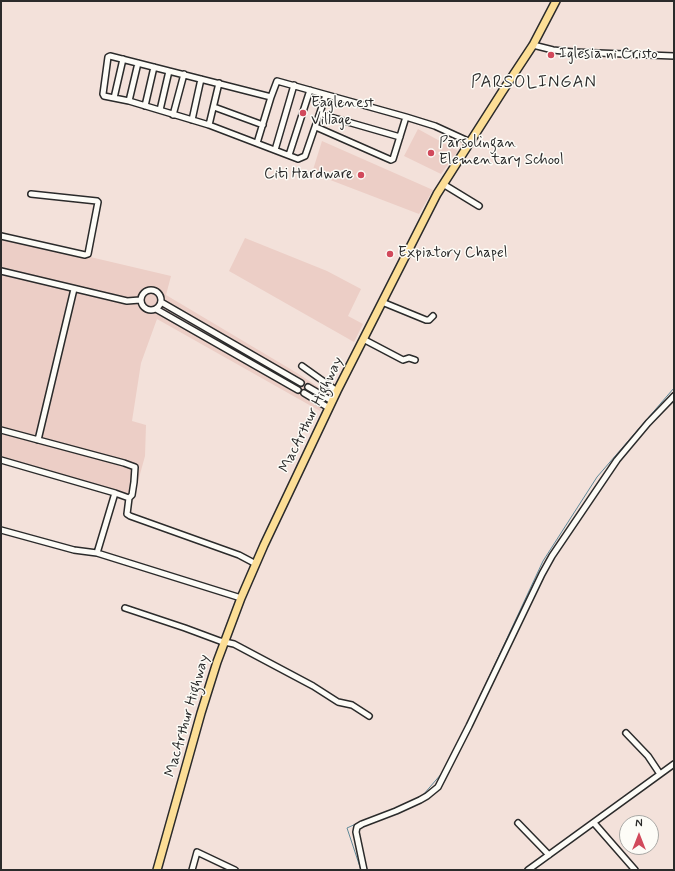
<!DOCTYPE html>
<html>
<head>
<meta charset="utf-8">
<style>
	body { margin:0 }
	#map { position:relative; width:675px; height:871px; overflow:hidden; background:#f3e1da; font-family:Mynerve,sans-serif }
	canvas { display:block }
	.frame { position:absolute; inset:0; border:2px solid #2b2b2b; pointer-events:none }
	.north { position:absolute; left:619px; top:815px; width:40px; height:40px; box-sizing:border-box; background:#fdfcf7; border:1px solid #a9a8a5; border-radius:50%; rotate:0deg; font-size:11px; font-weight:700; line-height:16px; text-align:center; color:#2b2b2b }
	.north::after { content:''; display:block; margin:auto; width:14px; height:18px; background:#d1495b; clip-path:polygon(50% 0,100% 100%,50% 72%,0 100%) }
</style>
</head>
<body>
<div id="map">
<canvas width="675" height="871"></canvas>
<div class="frame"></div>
<div class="north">N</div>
</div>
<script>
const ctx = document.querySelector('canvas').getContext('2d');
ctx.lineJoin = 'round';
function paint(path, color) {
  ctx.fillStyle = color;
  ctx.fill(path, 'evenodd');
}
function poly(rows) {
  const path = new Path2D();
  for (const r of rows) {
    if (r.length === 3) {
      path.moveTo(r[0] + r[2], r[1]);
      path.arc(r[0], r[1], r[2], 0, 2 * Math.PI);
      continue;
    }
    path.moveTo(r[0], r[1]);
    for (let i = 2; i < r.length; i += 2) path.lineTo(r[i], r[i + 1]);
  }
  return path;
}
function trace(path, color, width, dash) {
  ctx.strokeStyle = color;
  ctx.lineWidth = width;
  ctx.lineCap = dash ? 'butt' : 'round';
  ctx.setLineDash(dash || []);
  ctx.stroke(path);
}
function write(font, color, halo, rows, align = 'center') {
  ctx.font = font + ' Mynerve,sans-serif';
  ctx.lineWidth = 3;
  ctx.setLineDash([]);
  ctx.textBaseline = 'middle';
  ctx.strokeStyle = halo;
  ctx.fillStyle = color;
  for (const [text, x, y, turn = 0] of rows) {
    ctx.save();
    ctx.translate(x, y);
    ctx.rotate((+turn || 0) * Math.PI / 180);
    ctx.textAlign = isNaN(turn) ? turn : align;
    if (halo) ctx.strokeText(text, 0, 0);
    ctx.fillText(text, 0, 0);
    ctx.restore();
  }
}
paint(poly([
	[418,129,458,151,441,174,404,156],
	[322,141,433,190,419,214,312,173],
	[1,236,171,276,166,295,297,373,329,394,320,411,157,319,141,363,132,421,146,425,145,456,134,496,1,458],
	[245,238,327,271,361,289,348,316,363,324,354,342,229,271]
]), '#eccec6');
trace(poly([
	[461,737,543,561,597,477,674,388],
	[423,795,443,772],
	[372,818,419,798],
	[358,823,347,828,361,870]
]), '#608a9a', 1);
const minor = poly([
	[533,45,553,50,573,52,674,56],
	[271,97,110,56,108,57,103,94,104,96,129,101,209,125,298,159,305,156,326,95],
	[114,98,123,59],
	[129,101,138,63],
	[145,106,154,67],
	[214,107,263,125],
	[160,110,169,71],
	[320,114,400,137],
	[173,115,184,74],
	[192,120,201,79],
	[209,125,219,83],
	[316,127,391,160,393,159,406,117],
	[257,143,271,97,277,81,406,117,435,126,470,142],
	[275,150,294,85],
	[289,155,310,90],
	[443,184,479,206],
	[1,236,85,255,88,254,98,202,97,201,31,194],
	[1,271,127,301,140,300],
	[151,300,10],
	[161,302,301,383],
	[382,302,426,320,429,320,433,316],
	[156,309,298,390],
	[363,339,403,360,409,358,415,360],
	[302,366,337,391],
	[308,387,332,401],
	[304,393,329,408],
	[1,430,124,463,135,467,134,482,132,495,129,498],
	[38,440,74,289],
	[1,460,115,493,97,553],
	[115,493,129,498,127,514,130,516,239,555,256,564],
	[1,530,74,550,97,553,241,598],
	[125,608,185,628,220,641,234,644,313,686,338,702,352,705,369,716],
	[626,733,648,756,660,774],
	[518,823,549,855],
	[594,823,635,870],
	[192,870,197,852,235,870],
	[364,870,356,832,357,827,362,824,396,811,420,800,427,796,438,787,469,726,542,574,552,556,617,460,648,423,674,396],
	[528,870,674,764]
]);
const highway = poly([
	[157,870,201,713,217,662,241,598,264,545,337,391,437,194,502,92,533,45,556,1]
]);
trace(minor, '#2b2b2b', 8);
trace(highway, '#2b2b2b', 10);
trace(minor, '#fdfcf7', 5);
trace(highway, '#fcde96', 7);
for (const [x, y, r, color] of [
	[551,55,4,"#d1495b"],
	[303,113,4,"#d1495b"],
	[431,153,4,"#d1495b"],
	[361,175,4,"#d1495b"],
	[390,254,4,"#d1495b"]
]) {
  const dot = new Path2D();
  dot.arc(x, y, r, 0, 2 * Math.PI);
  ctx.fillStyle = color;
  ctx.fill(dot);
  trace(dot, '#fdfcf7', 1.5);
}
write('15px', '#2b2b2b', '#fdfcf7', [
	["Iglesia ni Cristo",559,55],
	["Eaglenest",311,104],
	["Village",311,121],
	["Parsolingan",439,144],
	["Elementary School",439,161],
	["Citi Hardware",353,175,"right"],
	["Expiatory Chapel",398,254]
], 'left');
write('15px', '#2b2b2b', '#fdfcf7', [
	["MacArthur Highway",312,415,-64],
	["MacArthur Highway",188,716,-74]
]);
ctx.letterSpacing = '1px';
write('17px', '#2b2b2b', '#fdfcf7', [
	["PARSOLINGAN",534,83]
]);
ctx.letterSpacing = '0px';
</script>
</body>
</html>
